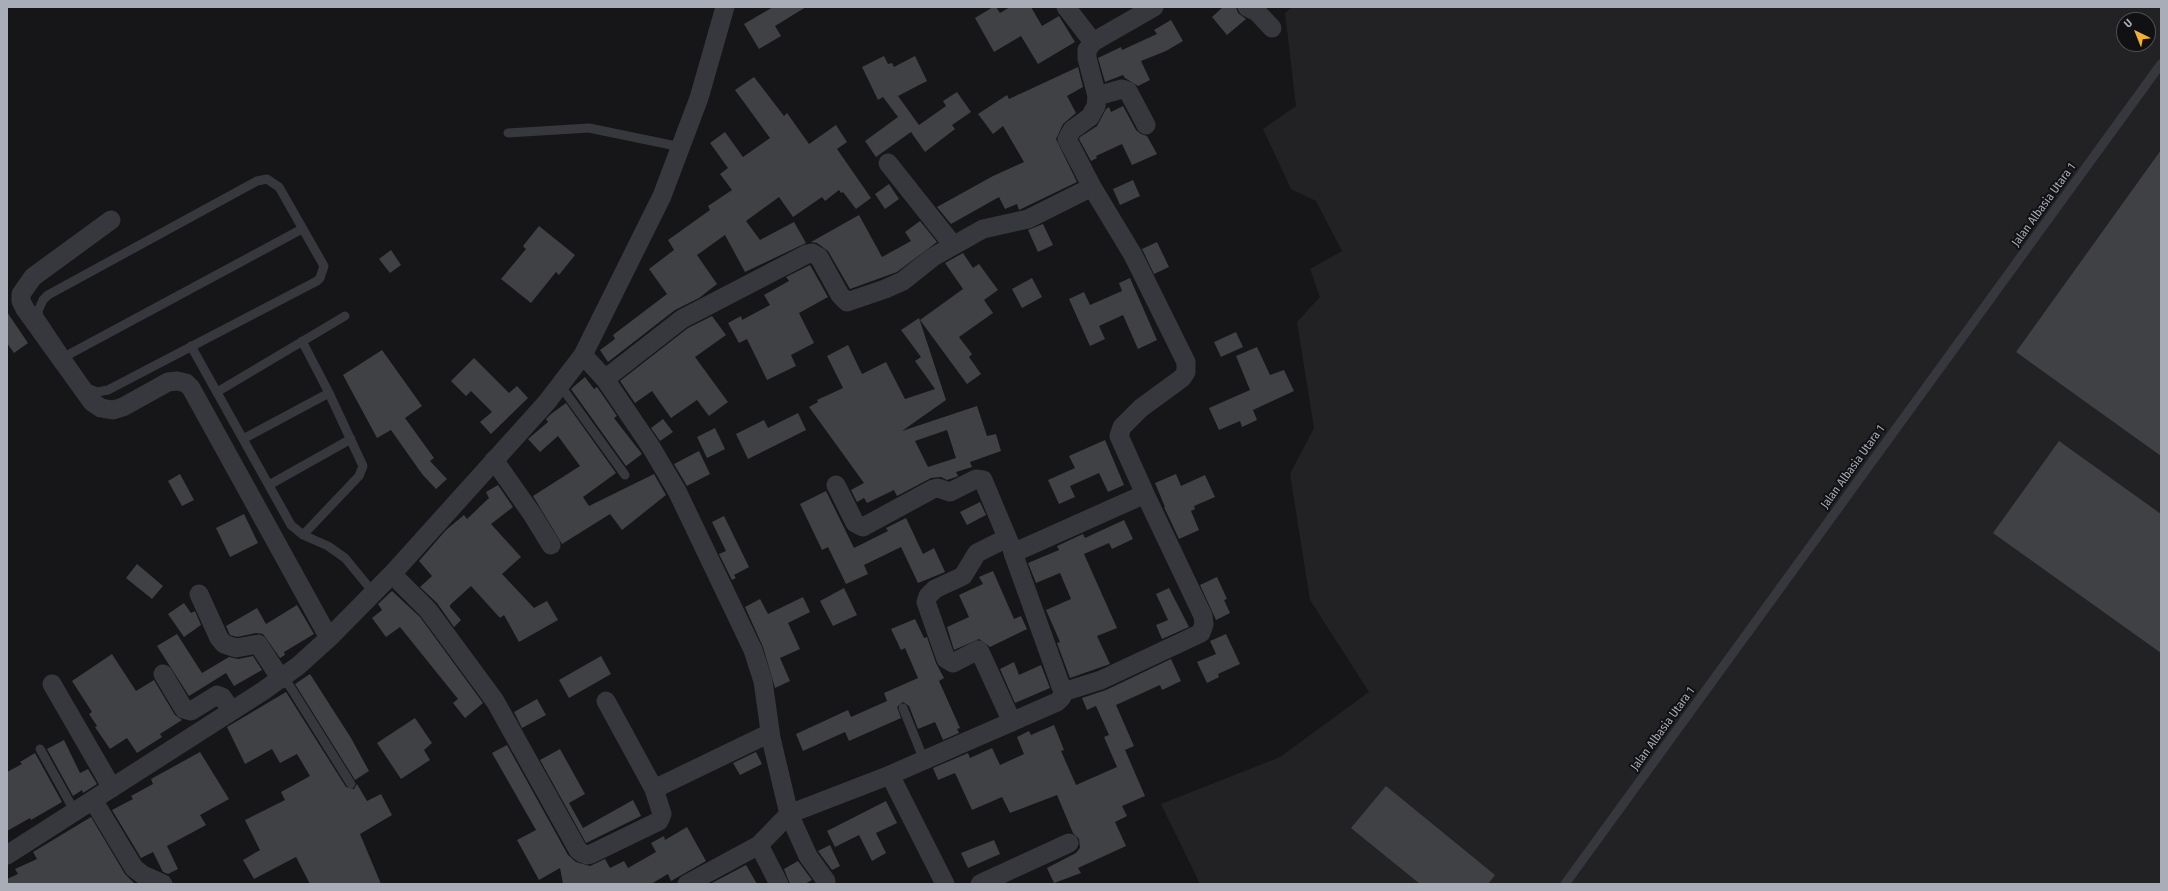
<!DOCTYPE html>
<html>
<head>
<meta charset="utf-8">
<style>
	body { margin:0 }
	#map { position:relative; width:2168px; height:891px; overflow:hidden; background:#161618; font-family:"Fira Sans Condensed",sans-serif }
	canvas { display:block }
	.frame { position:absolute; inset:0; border:8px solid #a8adb8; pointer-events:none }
	.north { position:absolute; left:2116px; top:12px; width:40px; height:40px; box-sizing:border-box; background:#111113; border:1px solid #4d4f55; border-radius:50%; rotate:317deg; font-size:11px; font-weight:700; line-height:16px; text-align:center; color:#a8adb8 }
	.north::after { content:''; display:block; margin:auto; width:14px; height:18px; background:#f2b134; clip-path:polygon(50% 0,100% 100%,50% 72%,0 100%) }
</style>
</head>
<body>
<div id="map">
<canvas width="2168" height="891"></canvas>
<div class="frame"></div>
<div class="north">U</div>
</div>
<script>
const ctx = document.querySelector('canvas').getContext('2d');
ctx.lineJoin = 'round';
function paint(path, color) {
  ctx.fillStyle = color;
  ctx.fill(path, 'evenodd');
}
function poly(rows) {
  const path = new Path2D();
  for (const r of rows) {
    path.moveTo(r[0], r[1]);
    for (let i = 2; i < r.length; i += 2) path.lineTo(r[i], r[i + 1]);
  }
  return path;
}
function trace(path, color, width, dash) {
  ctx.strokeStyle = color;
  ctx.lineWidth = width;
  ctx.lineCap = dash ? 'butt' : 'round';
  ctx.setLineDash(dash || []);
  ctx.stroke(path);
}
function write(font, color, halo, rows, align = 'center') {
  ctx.font = font + ' "Fira Sans Condensed",sans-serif';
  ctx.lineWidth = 4;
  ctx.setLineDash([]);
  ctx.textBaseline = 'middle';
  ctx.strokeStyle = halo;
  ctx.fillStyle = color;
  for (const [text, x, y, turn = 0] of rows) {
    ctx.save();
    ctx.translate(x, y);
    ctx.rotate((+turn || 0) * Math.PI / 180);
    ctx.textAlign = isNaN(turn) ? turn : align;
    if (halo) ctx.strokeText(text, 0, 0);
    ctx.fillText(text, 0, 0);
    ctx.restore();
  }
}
paint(poly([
	[1292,7,2161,7,2161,884,1200,884,1161,804,1280,757,1369,692,1310,600,1290,474,1314,428,1297,322,1320,297,1310,269,1342,251,1316,201,1291,189,1263,129,1296,106,1285,13],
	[2124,20,2148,20,2148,44,2124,44]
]), '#222225');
paint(poly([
	[773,7,806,7,775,26,781,36,759,49,744,24],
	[993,7,996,7,1000,13,1010,7,1031,7,1042,26,1059,16,1075,42,1038,64,1021,36,994,52,975,18],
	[1223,7,1236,7,1238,13,1246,19,1227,35,1212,17],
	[1171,20,1183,41,1166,51,1141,61,1150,80,1138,86,1125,78,1123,75,1105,82,1098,58,1121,47,1122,50,1157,34,1154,30],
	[884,56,888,64,892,63,894,67,915,56,927,81,898,96,919,125,946,106,943,101,957,92,971,112,952,125,955,129,925,152,911,132,876,157,865,141,898,117,883,97,878,100,862,67],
	[1078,67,1083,87,1067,96,1076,113,1063,124,1056,139,1077,182,1019,210,1017,204,1005,209,999,197,951,224,937,207,993,176,1024,162,1003,126,993,134,978,114,1007,95,1009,99],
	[754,77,784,116,787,113,809,144,836,125,847,142,837,149,871,198,856,209,843,192,841,193,839,190,825,201,822,197,793,217,779,197,746,221,760,240,794,222,806,243,745,272,725,235,697,255,717,284,699,298,675,310,608,362,600,350,615,339,613,335,667,294,649,269,674,250,668,240,710,210,708,206,732,190,720,174,728,168,710,143,725,132,743,157,770,138,735,90],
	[1123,106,1136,130,1141,134,1147,136,1157,154,1132,165,1122,144,1096,156,1097,158,1091,161,1079,139,1080,137,1097,126,1106,109,1109,107,1111,112],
	[2161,150,2161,456,2016,352],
	[1133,180,1140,196,1120,205,1113,189],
	[889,184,899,199,885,209,875,194],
	[859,215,882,257,911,241,905,232,920,221,937,242,897,272,850,289,828,251,817,243,811,242],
	[1043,224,1053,245,1038,252,1028,230],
	[539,226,575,255,559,275,556,272,531,303,501,279,526,249,523,246],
	[1157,242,1169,267,1154,274,1142,249],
	[391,250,401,265,390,273,379,259],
	[963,253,973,268,979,264,998,290,984,300,993,313,959,337,972,354,969,357,981,374,967,384,920,320,963,289,945,263],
	[810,265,828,297,799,313,814,343,791,355,796,366,767,380,747,339,739,343,728,323,741,316,742,320,770,305,764,295,789,281,786,277],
	[1032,278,1042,297,1022,308,1012,289],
	[1130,278,1157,340,1138,349,1123,315,1099,326,1105,339,1090,346,1069,299,1084,292,1090,305,1122,291,1119,283],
	[7,312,28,343,14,353,7,343],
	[712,316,726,335,695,357,728,402,709,416,697,400,671,418,652,391,635,403,620,381,688,328],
	[919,318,946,400,902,431,977,406,987,436,996,434,1001,451,970,462,972,467,956,472,958,476,956,477,947,480,941,477,931,478,897,496,894,490,867,503,864,498,857,502,851,490,864,483,809,407,818,402,817,400,843,388,827,356,848,345,862,374,886,362,905,399,935,389,915,361,921,357,901,330],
	[947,430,956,458,928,467,915,441],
	[1236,332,1243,347,1221,357,1214,342],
	[1257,347,1270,375,1284,370,1294,391,1253,410,1257,420,1242,427,1240,421,1219,430,1209,408,1250,390,1236,356],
	[382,350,422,406,405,418,434,458,430,461,447,479,436,489,422,474,391,430,377,438,343,375],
	[474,358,509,393,517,386,528,398,491,434,480,422,492,412,471,391,466,396,451,381],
	[585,377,594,389,597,387,617,416,614,418,642,454,626,466,571,389],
	[566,403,616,473,583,497,589,506,654,474,666,495,622,530,610,514,562,544,533,496,580,466,558,436,540,452,528,439,548,422,546,419,551,414],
	[798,413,806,430,748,459,736,434,764,420,768,428],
	[663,419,673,432,660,441,651,428],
	[715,428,725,449,707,458,697,437],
	[1105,440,1124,485,1108,492,1099,473,1070,486,1075,497,1059,504,1048,480,1075,468,1069,456],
	[2059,441,2161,514,2161,653,1993,533],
	[699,451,710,474,687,486,674,464],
	[180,474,194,500,182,506,168,481],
	[1176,474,1181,486,1205,475,1215,497,1194,506,1195,509,1191,511,1199,530,1179,539,1164,507,1165,507,1155,483],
	[498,485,513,507,491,524,521,557,502,574,534,608,547,601,558,620,519,642,504,615,500,618,471,586,450,605,450,607,461,620,454,627,437,603,420,587,432,576,419,561,446,530,464,515,467,519,489,498,486,492],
	[826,491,854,548,888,531,886,528,906,518,923,554,934,548,945,572,918,583,901,547,864,565,868,574,846,584,828,547,822,550,800,504],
	[980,502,986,515,967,525,960,512],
	[244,514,258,543,230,557,216,528],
	[724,516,749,567,734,575,736,578,732,580,719,554,726,551,712,522],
	[1124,520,1133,539,1112,549,1109,543,1084,554,1117,628,1097,636,1110,664,1070,678,1057,643,1060,642,1046,610,1071,599,1060,573,1036,583,1028,563,1059,550,1057,546,1083,534,1085,538],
	[137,564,163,586,152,599,126,578],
	[993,571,1014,619,1021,616,1027,629,990,647,979,639,954,650,947,627,969,617,959,595,983,584,979,577],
	[1217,577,1227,599,1224,600,1230,613,1216,620,1200,585],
	[844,588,857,615,833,626,820,601],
	[1169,588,1189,627,1162,639,1156,625,1168,620,1156,594],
	[392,591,420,617,483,703,465,718,453,703,458,699,400,627,386,637,372,618,382,610,378,604],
	[803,597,810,612,788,623,800,649,780,658,790,681,775,688,763,647,745,607,760,599,768,614],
	[184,603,191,613,195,611,201,625,184,637,168,614],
	[297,605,314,634,284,652,285,655,280,658,263,634,256,633,237,637,230,635,226,626,257,608,266,624],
	[915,619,924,638,927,637,936,663,944,678,939,681,960,728,957,729,959,733,943,740,935,722,918,729,909,706,903,702,897,707,901,718,849,741,845,732,803,751,796,734,848,710,851,717,887,701,884,693,918,678,905,648,901,650,891,629],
	[177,634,202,673,229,657,238,659,253,656,262,670,234,686,226,673,189,696,157,646],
	[1226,634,1240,664,1218,674,1219,677,1207,683,1197,662,1216,654,1210,641],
	[112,654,136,691,154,680,175,715,182,720,160,734,162,737,137,753,127,738,110,749,95,727,97,726,89,714,92,712,72,681],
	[601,656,611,674,569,698,559,680],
	[1171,659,1181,681,1162,690,1160,685,1116,705,1134,746,1125,750,1145,796,1122,806,1127,816,1115,822,1126,846,1078,868,1081,873,1054,883,1047,868,1076,853,1080,848,1079,839,1073,833,1057,795,1010,813,1002,797,972,810,955,773,938,780,933,768,968,753,970,758,992,748,1000,765,1024,754,1017,737,1029,731,1031,735,1054,725,1064,750,1061,751,1076,785,1117,767,1104,737,1109,735,1096,706,1087,710,1082,698,1106,690],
	[1014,662,1019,675,1041,665,1050,688,1015,703,1000,669],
	[310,674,351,738,369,771,355,780,295,684],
	[286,692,346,787,354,789,357,784,367,801,381,794,392,815,360,834,381,884,310,884,296,857,254,879,243,860,260,850,245,820,285,800,281,792,310,776,297,754,280,763,272,749,245,764,227,727],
	[537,699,546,715,522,728,514,712],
	[415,718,432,743,424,750,430,760,401,779,377,743],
	[64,740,80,773,88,769,97,784,83,793,82,790,73,796,47,749],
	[507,745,568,855,576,862,590,866,605,859,610,868,624,861,628,868,656,852,651,843,664,836,665,840,687,827,706,861,671,881,668,874,651,884,563,884,560,868,539,880,517,840,536,830,492,753],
	[560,749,585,794,569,803,583,828,633,800,641,816,586,843,540,760],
	[200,752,229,799,200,815,206,825,167,846,178,869,168,874,163,872,153,852,141,858,112,810,133,799,131,796,153,784,151,779],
	[756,752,762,764,740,775,733,763],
	[35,753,62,802,31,820,30,818,7,831,7,772,22,764,20,762],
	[1386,786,1495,875,1488,884,1420,884,1351,828],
	[886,801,897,823,876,833,886,853,872,861,859,835,835,847,827,831],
	[91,817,125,874,135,884,7,884,7,879,18,874,15,869,37,859,33,852],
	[994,840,1000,854,968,868,961,853],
	[830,845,840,866,832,870,818,851],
	[798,861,812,880,805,884,790,884,784,869],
	[746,865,757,884,710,884]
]), '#404145');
trace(poly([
	[508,133,589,128,681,147],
	[267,179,279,187,324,266,320,278,317,281,108,390,97,392,87,388,39,316,38,311,43,300,48,295,257,181,267,179],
	[302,341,329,393,363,466,359,476,303,535],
	[191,346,291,525,303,535,328,546,345,558,373,592],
	[66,356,302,229],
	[560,385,625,475],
	[217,392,345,316],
	[243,439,329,393],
	[269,485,351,439],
	[284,677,351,784],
	[903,708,924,760],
	[40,749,75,812],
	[1565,884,2161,64]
]), '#37383d', 9);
trace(poly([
	[1066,7,1093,42],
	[1247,7,1257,12,1272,28],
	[1097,96,1122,89,1128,91,1146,125],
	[888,163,953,245],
	[111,220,33,277,21,294,21,301,25,309,92,402,101,408,113,410,123,407,168,382,177,381,186,383,191,388,329,638],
	[583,355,605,379,651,447,677,491,753,650,763,681,771,738,789,814,759,845,779,884],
	[605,379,682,319,807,254,812,253,819,257,840,295,847,302,885,289,903,281,933,257,983,229,1028,219,1092,187,1067,139,1072,130,1090,117,1096,106,1097,96,1087,58,1087,50,1093,42,1154,7],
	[494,460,532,514,551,545],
	[836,485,855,523,863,527,933,489,938,488,950,492,976,479,983,480,1012,549],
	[1007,538,977,553,963,576,935,589,928,596,926,602,946,659,953,663,978,650,980,652,1012,722],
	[392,574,428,610,495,701,578,850,582,853,587,855,591,854,659,821,662,814,654,789],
	[199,594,219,638,224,644,236,648,258,644,281,679],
	[163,674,184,709,191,711,217,695,222,697,232,711],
	[52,684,112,788],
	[1063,692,1101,680,1201,633,1204,624,1203,616,1145,494],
	[606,701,654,789,770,733],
	[890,775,945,884],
	[93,800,134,868,143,875,163,884],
	[7,855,263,691,298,666,329,638,392,574,547,402,583,355,662,196,699,98,725,7],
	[826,881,808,856,789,814,890,775,1057,702,1062,697,1063,692,1013,553,1145,494,1119,436,1122,427,1141,408,1182,378,1186,372,1186,362,1133,255,1092,187],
	[687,884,759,845],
	[980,884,1069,843]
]), '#37383d', 19);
write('12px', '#a8adb8', '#111113', [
	["Jalan Albasia Utara 1",2044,205,-54],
	["Jalan Albasia Utara 1",1853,467,-54],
	["Jalan Albasia Utara 1",1663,729,-54]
]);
</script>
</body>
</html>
